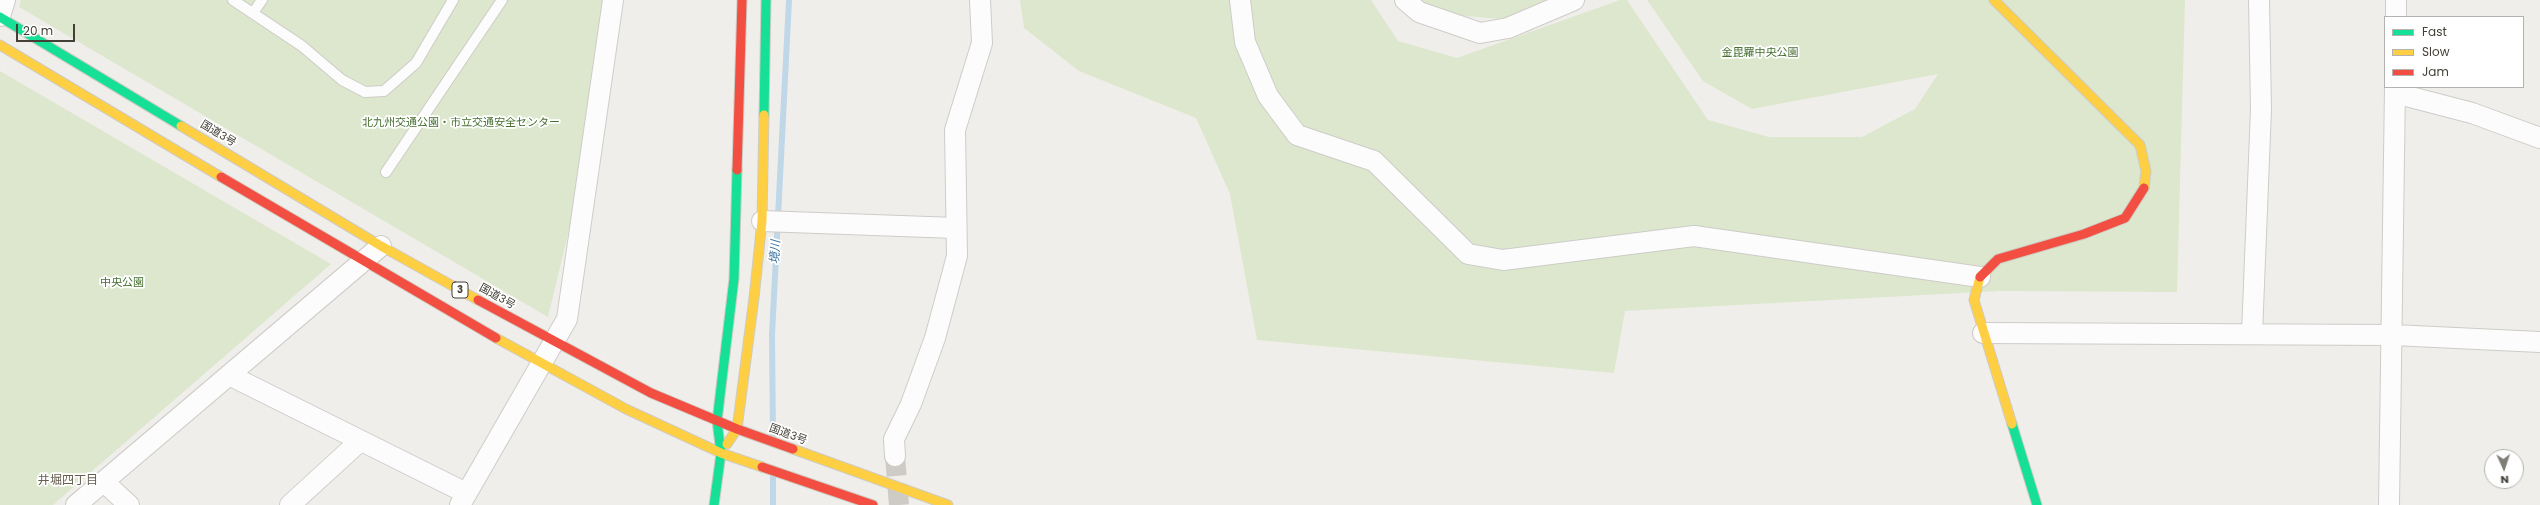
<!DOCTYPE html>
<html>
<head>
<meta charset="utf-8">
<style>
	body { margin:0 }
	#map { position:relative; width:2540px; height:505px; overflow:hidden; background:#f0eeea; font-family:Poppins,sans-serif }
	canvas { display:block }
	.legend { position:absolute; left:2384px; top:16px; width:140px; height:72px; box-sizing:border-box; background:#fff; border:1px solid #b4b3af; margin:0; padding:5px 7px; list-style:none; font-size:12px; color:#444038 }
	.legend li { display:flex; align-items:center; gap:8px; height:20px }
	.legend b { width:20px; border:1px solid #b4b3af }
	.north { position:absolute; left:2484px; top:449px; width:40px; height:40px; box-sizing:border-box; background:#fff; border:1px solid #b4b3af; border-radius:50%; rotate:177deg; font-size:11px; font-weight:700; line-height:16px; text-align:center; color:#444038 }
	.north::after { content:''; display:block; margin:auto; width:14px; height:18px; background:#807d76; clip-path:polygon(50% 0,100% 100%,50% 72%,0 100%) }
	.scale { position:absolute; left:16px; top:24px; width:59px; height:18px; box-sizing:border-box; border:2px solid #444038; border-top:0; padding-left:5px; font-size:12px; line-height:14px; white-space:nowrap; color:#444038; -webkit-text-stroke:3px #fff; paint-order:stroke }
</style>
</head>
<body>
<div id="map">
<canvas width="2540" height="505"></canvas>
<ul class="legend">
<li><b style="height:5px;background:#16e098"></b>Fast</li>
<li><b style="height:5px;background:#ffcf43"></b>Slow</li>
<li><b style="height:5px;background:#f24e42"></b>Jam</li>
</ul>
<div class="north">N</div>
<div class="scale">20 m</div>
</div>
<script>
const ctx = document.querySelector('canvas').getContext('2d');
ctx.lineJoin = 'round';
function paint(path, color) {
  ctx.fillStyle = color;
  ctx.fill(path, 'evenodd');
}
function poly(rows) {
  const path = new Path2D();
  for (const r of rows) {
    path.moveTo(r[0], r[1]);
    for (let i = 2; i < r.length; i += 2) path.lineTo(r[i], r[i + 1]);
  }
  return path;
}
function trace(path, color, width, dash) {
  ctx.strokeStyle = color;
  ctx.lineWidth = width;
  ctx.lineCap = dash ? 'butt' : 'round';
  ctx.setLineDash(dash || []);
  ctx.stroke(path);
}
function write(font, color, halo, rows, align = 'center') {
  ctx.font = font + ' Poppins,"Noto Sans JP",sans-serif';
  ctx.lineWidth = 3.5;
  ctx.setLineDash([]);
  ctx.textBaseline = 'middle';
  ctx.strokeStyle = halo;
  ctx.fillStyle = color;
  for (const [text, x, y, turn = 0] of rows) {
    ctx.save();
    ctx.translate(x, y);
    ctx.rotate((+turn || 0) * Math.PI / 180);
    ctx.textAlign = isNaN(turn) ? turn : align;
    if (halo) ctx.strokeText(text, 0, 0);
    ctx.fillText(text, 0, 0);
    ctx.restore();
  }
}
paint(poly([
	[21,0,604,0,574,209,548,317,19,7],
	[1020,0,1371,0,1398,41,1457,58,1620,0,1627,0,1708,120,1769,137,1862,137,1915,109,1938,74,1752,109,1703,81,1647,0,2185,0,2177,292,1999,291,1625,311,1614,373,1257,340,1230,194,1196,118,1079,71,1024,28],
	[1411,0,1556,0,1524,21,1419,12],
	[0,71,331,264,53,505,0,505]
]), '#dce7cd');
trace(poly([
	[773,438,772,335,789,0],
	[773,475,773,505]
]), '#c0d7e8', 6);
trace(poly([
	[895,456,899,505]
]), '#cecbc6', 20, [20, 10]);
const lane = poly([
	[233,0,302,46,342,80,365,92,384,91,416,63,453,0],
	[253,13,262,0],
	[386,172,502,0]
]);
const street = poly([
	[1240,0,1245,42,1268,96,1297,135,1374,161,1468,254,1503,260,1694,236,1980,277],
	[1405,0,1419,12,1480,33,1508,28,1574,0],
	[0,16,5,0],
	[2396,17,2396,0],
	[2395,93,2472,113,2540,138],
	[762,221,956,228],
	[1983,333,2393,335,2540,342],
	[2252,334,2261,109,2259,0],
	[229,375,466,493],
	[895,456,894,439,911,404,935,338,957,256,955,130,982,43,980,0],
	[104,482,129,505],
	[76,505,381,246],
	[290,505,360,441],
	[460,505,567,319,613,0],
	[2389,505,2395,87]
]);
const fast = poly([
	[0,17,181,126],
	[764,115,766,0],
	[2012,424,2037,505],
	[714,505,721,453,717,421,734,279,737,170]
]);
const slow = poly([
	[1994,0,2140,145,2146,171,2144,188],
	[0,45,221,177],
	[181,126,381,246,478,300],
	[1980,277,1974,300,2012,424],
	[496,338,626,409,721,453,762,467],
	[727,444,737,429,754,298,762,221,764,115],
	[793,449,948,505]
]);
const jam = poly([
	[737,170,742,0],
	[221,177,496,338],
	[1980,277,1998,259,2084,234,2125,218,2144,188],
	[478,300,651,393,737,429,793,449],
	[762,467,873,505]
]);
trace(lane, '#ceccc8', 12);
trace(street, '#ceccc8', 22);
trace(fast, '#cecbc2', 11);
trace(slow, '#cecbc2', 11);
trace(jam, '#cecbc2', 11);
trace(lane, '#fdfcfc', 10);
trace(street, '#fdfcfc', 20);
trace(fast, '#16e098', 9);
trace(slow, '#ffcf43', 9);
trace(jam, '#f24e42', 9);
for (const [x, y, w] of [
	[460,290,16]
]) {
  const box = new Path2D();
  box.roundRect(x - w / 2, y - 8, w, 16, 3);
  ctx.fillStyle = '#fff';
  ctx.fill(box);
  trace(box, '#444038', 1);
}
write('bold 10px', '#444038', null, [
	["3",460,290]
]);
write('11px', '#476f32', '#fff', [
	["金毘羅中央公園",1760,53],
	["北九州交通公園・市立交通安全センター",461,123],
	["中央公園",122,283]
]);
write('11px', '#444038', '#fff', [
	["国道3号",218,134,31],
	["国道3号",497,297,29],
	["国道3号",788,435,20]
]);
write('italic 12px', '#3e74a3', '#fff', [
	["境川",776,252,-87]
]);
write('12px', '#665e50', '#fff', [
	["井堀四丁目",68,481]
]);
</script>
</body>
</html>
